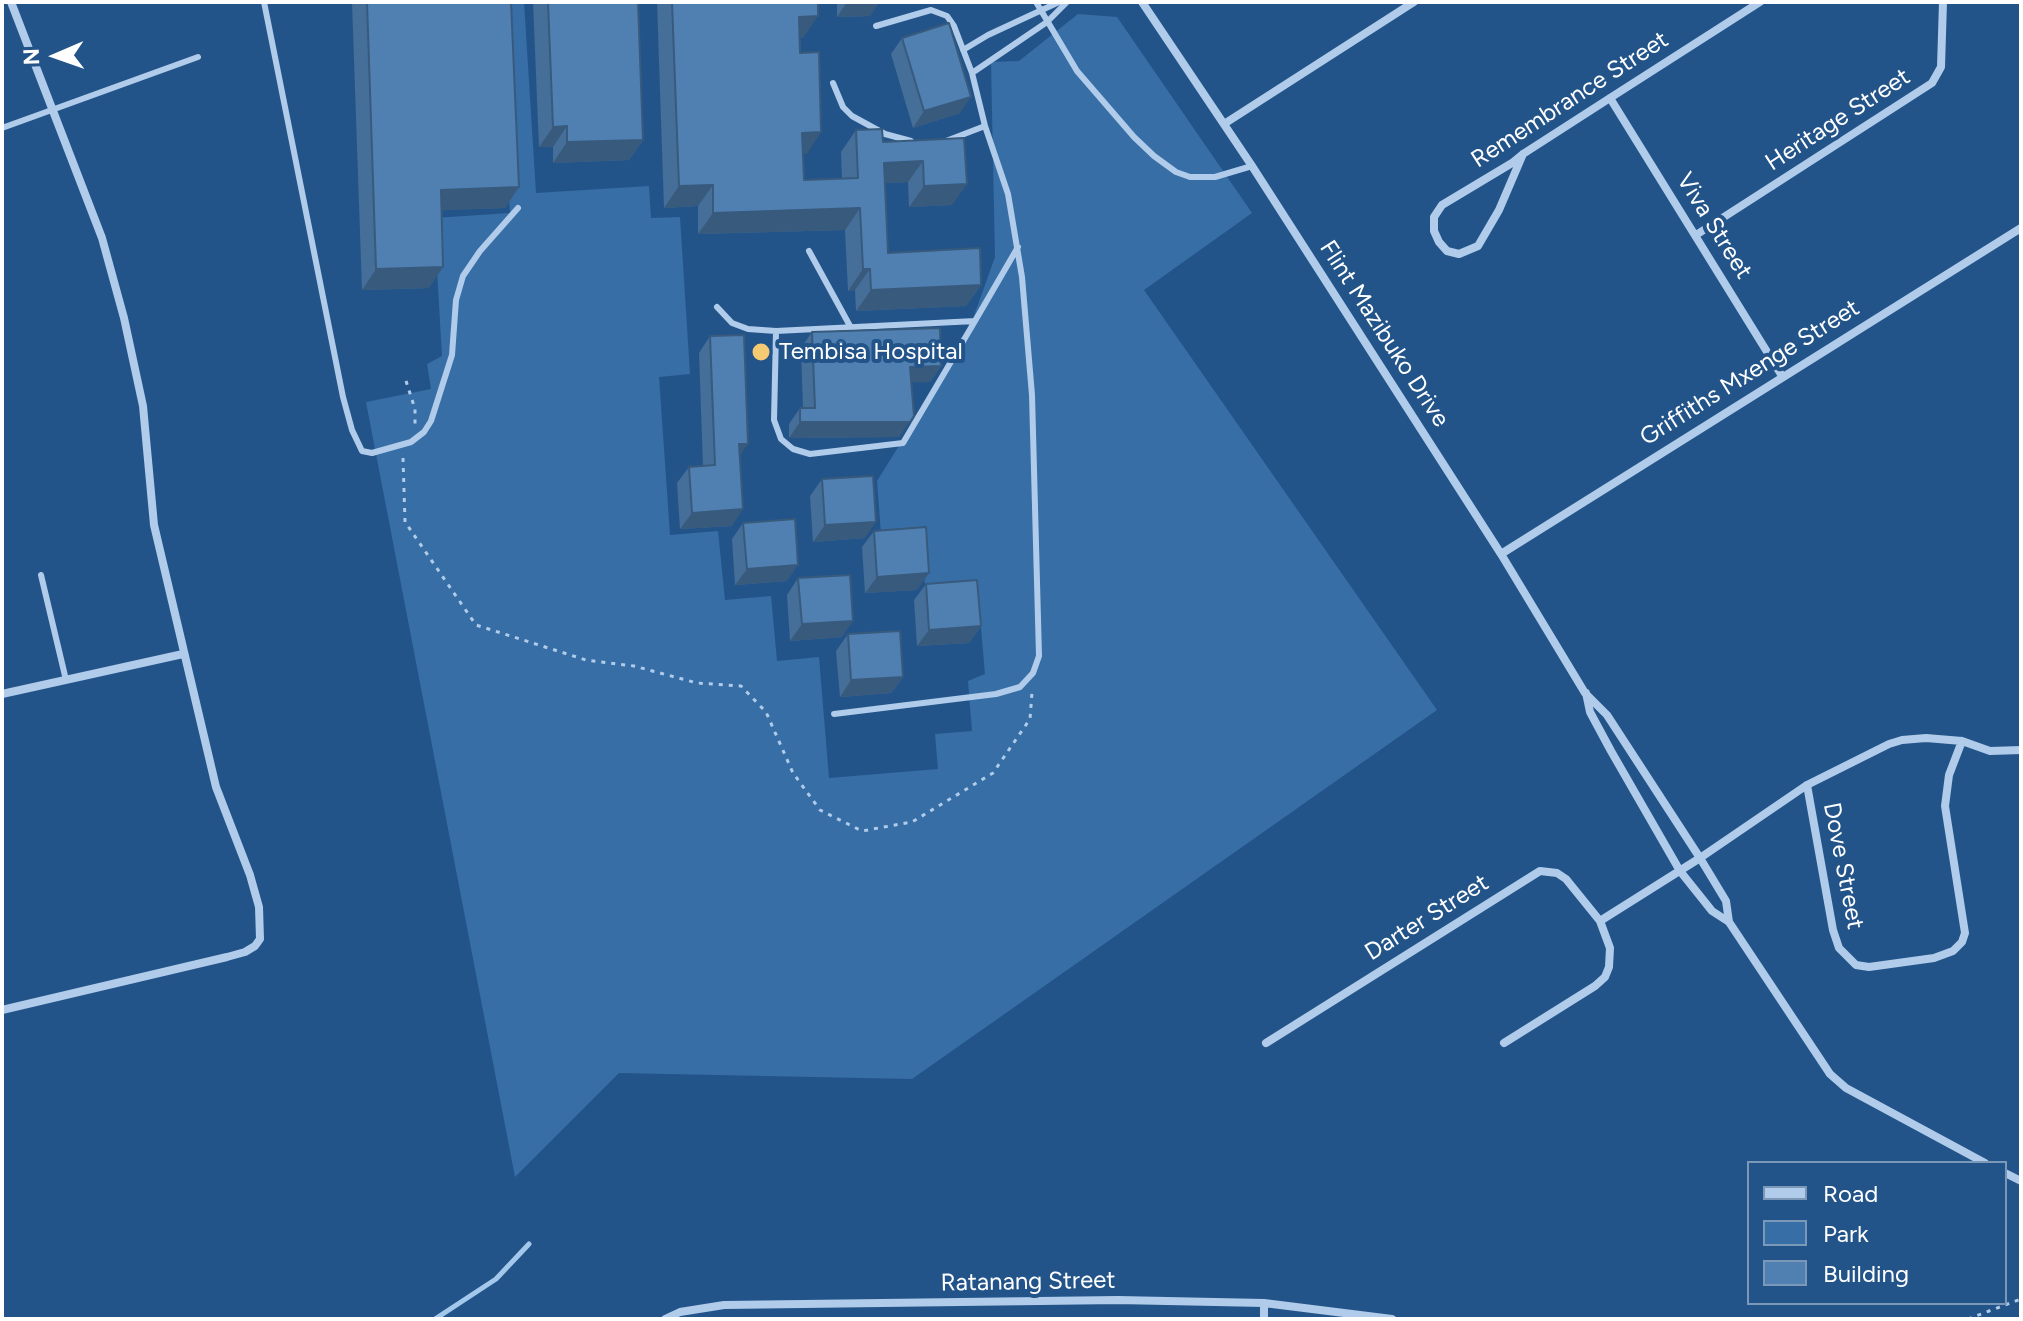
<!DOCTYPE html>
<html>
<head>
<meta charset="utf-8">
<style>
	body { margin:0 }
	#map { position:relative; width:2023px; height:1321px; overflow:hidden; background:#235489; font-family:Figtree,sans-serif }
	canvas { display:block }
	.frame { position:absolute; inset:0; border:4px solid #fff; pointer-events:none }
	.legend { position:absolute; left:1747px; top:1161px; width:260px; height:144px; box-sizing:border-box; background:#235489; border:2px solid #7b98b8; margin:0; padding:10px 14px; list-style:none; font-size:24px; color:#fff }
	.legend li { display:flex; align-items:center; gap:16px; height:40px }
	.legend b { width:40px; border:2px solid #7b98b8 }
	.north { position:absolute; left:16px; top:16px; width:80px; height:80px; -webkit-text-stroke:6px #235489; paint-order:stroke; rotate:268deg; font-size:22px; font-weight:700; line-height:32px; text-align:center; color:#fff }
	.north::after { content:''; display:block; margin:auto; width:28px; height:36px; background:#fff; clip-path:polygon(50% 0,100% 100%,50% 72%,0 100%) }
</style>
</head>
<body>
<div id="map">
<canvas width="2023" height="1321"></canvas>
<div class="frame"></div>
<ul class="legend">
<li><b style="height:10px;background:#b0ccea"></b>Road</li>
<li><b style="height:22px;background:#376ea6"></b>Park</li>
<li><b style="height:22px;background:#5080b2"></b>Building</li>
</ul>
<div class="north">N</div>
</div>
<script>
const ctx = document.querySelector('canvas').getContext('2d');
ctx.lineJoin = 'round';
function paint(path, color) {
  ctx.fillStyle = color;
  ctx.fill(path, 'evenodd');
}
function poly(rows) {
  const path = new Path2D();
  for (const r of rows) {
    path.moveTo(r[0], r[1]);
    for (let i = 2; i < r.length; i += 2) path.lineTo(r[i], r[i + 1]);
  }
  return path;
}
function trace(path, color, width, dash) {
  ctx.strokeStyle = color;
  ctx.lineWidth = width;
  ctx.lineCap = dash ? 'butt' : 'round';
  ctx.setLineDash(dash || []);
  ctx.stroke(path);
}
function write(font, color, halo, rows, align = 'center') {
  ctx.font = font + ' Figtree,sans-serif';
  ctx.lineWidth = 8;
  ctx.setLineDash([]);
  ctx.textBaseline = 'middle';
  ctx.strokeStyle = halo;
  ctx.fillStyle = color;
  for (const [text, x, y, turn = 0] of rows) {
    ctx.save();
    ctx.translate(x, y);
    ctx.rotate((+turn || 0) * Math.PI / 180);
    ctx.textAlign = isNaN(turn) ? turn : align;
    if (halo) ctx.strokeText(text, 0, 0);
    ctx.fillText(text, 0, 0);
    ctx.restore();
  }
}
paint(poly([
	[496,2,524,2,536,193,649,186,651,218,680,217,690,374,659,377,670,535,718,531,725,600,771,596,777,661,819,657,829,778,938,769,935,734,972,731,968,681,985,674,978,593,926,596,920,531,881,534,877,481,966,338,995,257,991,62,1019,61,1078,14,1117,17,1252,213,1144,290,1437,710,912,1079,619,1073,515,1177,366,402,431,389,427,364,442,356,434,218,510,213]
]), '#376ea6');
trace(poly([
	[435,1319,496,1279,529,1244]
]), '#a4c8eb', 5);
trace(poly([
	[406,381,415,409,415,425],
	[403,458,405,522,476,625,586,660,634,666,697,683,741,686,766,712,793,773,820,810,862,831,912,822,993,773,1030,719,1032,692],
	[1968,1319,2021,1299]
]), '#b0ccea', 3, [4, 6]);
trace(poly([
	[264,2,343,397,352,430,362,451,372,453,411,442,424,432,431,421,452,355,456,300,463,276,480,251,518,208],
	[1036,2,1077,71,1134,137,1154,156,1176,172,1190,177,1215,177,1252,166],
	[876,26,931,10,947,16,954,26,972,73,985,126,946,141],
	[963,50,988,35,1059,2],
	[972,73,1047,22,1067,2],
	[833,83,843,107,852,116,885,134,911,141],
	[2,128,198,57],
	[809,251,850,326],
	[717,307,732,323,748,329,776,331,975,321,1018,247],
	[776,331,774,420,781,439,793,449,810,454,903,443,975,321],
	[41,575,66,680],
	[834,714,996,694,1020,687,1033,673,1039,656,1032,395,1022,277,1008,194,985,126]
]), '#b0ccea', 6);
trace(poly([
	[1142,2,1252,166,1501,554,1585,693,1607,715,1700,858,1726,901,1729,922],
	[1610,98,1782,376],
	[1224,124,1414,2],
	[1523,154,1499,210,1478,246,1459,254,1447,251,1439,242,1434,231,1434,217,1442,205,1512,163,1523,154,1610,98,1760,2],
	[1696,235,1932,83,1941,67,1943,2],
	[1501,554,2021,228],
	[1586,693,1590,712,1611,751,1680,871,1712,911,1729,922,1830,1074,1846,1088,1985,1163],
	[2,694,183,654],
	[1807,785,1833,930,1839,948,1856,965,1869,967,1934,958,1953,951,1962,942,1965,933,1945,806,1949,775,1962,741],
	[2,1010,227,957,245,952,255,946,260,939,259,907,250,875,216,787,154,525,143,406,124,318,102,238,11,2],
	[1266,1043,1540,871,1557,873,1566,879,1600,921,1700,858,1807,785,1889,744,1902,740,1926,738,1962,741,1990,751,2021,750],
	[1504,1043,1595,986,1605,977,1609,967,1610,948,1600,921],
	[2005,1173,2021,1181],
	[1264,1303,1264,1319],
	[665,1319,680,1312,724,1305,1118,1300,1264,1303,1392,1319]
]), '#b0ccea', 8);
paint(poly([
	[352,2,511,2,519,187,505,208,441,210,429,288,362,290],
	[533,2,638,2,643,140,629,160,553,163,553,147,539,147],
	[657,2,818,2,803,38,800,38,807,154,803,154,804,180,842,179,841,152,856,130,883,142,964,138,952,205,909,207,908,182,884,183,888,253,981,285,966,306,856,311,855,290,848,291,845,230,698,234,698,206,664,208],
	[837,2,879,2,870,16,837,17],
	[902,38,960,113,913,128,891,54],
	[812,332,941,366,930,382,911,382,899,437,789,438,789,424,800,408,803,408,801,348],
	[710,336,740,456,732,526,680,529,677,483,689,467,703,466,699,353],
	[822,479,865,538,813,542,810,496],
	[743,523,787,581,735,585,732,539],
	[874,531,917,590,865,593,862,547],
	[798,578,842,637,790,641,787,595],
	[926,584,981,626,969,643,917,646,914,600],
	[848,634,903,677,891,693,840,697,836,651]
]), '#456e99');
paint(poly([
	[847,2,879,2,870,16,837,17],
	[818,16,803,38,784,38,799,17],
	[971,97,960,113,913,128,924,111],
	[567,126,553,147,539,147,553,127],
	[821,132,807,154,787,154,802,133],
	[643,140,629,160,553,163,567,142],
	[923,161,908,182,869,184,884,163],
	[967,184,952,205,909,207,924,186],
	[713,185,698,206,664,208,679,186],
	[519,187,505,208,426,211,441,190],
	[860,208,845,230,698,234,713,213],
	[443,267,429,288,362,290,376,269],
	[863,269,870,269,855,290,848,291],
	[981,285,966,306,856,311,871,290],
	[941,366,930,382,899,383,910,367],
	[800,422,910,422,899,437,789,438],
	[739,444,748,444,737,460],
	[743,509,732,526,680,529,692,513],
	[876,522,865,538,813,542,825,525],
	[798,565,787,581,735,585,747,569],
	[929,573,917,590,865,593,877,577],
	[853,621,842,637,790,641,802,624],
	[981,626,969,643,917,646,929,630],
	[903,677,891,693,840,697,851,680]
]), '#385a7d');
const building = poly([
	[367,2,511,2,519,187,441,190,443,267,376,269,367,2],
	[548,2,638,2,643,140,567,142,567,126,553,127,548,2],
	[672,2,818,2,818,16,799,17,800,53,819,52,821,132,802,133,804,180,858,178,856,130,882,129,883,142,964,138,967,184,924,186,923,161,884,163,888,253,980,248,981,285,871,290,870,269,863,269,860,208,713,213,713,185,679,186,672,2],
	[949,23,971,97,924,111,902,38,949,23],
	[940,328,941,366,910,367,914,416,910,422,800,422,800,408,815,408,812,332,940,328],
	[744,335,748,444,739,444,743,509,692,513,689,467,715,465,710,336,744,335],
	[873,476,876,522,825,525,822,479,873,476],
	[795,519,798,565,747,569,743,523,795,519],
	[926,527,929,573,877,577,874,531,926,527],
	[850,575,853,621,802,624,798,578,850,575],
	[977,580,981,626,929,630,926,584,977,580],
	[900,631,903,677,851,680,848,634,900,631]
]);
paint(building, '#5080b2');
trace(building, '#385a7d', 2);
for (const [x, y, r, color] of [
	[761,352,10,"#f5ca73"]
]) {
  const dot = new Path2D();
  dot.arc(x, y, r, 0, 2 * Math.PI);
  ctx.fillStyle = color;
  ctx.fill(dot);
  trace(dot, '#235489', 3);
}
write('24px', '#fff', '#235489', [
	["Remembrance Street",1570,100,-33],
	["Heritage Street",1838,120,-33],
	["Viva Street",1714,226,58],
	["Flint Mazibuko Drive",1384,334,57],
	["Griffiths Mxenge Street",1750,373,-32],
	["Dove Street",1843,866,79],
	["Darter Street",1427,918,-32],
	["Ratanang Street",1028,1282,-1]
]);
write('24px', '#fff', '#235489', [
	["Tembisa Hospital",779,352]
], 'left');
</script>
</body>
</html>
